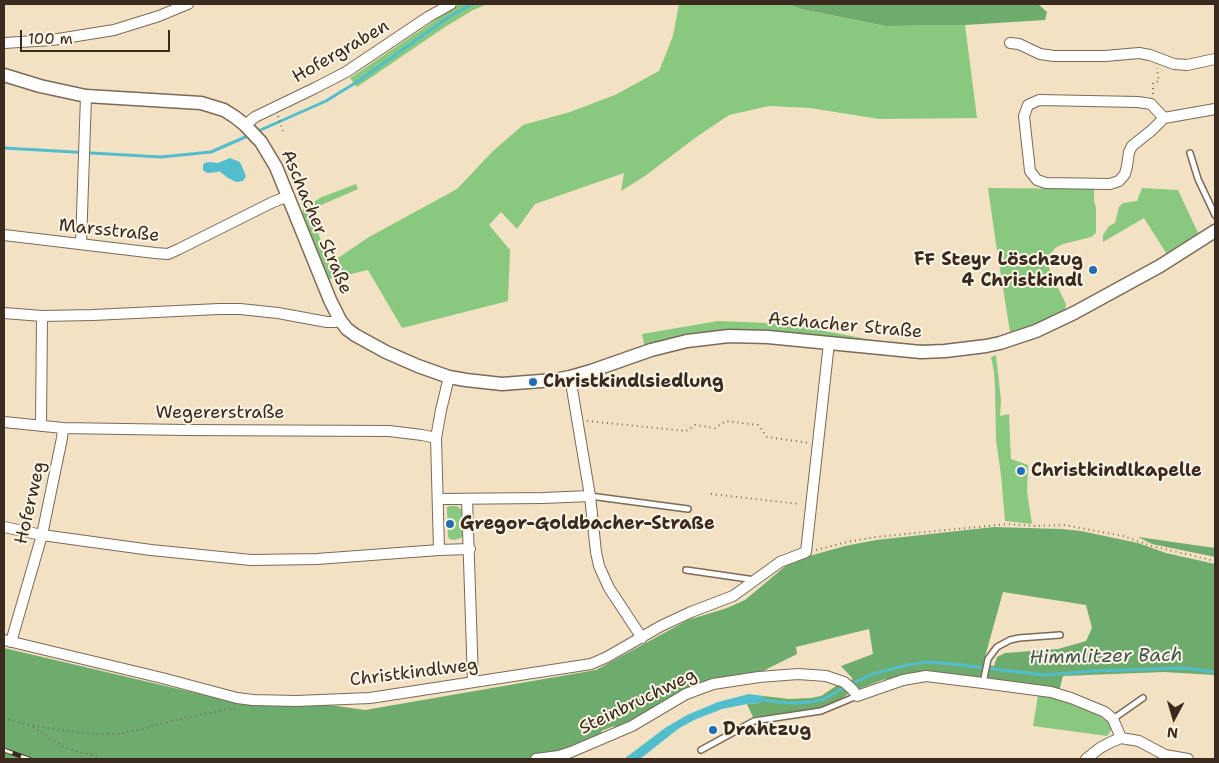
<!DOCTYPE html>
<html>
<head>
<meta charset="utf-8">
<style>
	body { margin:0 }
	#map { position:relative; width:1219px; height:763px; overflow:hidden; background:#f3e1c3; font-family:"Shantell Sans",sans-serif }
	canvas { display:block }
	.frame { position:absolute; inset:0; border:5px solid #3b2a1e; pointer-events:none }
	.north { position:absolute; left:1149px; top:693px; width:50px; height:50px; -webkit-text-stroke:4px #fcf5e5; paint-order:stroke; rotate:186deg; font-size:14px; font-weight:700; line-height:20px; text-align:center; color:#3b2a1e }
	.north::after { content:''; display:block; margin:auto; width:18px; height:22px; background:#3b2a1e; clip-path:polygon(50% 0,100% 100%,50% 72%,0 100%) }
	.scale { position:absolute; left:20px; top:30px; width:150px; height:22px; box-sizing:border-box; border:2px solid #3b2a1e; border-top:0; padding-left:6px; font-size:15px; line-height:18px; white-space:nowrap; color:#3b2a1e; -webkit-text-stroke:4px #fcf5e5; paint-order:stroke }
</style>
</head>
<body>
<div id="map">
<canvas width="1219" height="763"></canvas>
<div class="frame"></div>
<div class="north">N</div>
<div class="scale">100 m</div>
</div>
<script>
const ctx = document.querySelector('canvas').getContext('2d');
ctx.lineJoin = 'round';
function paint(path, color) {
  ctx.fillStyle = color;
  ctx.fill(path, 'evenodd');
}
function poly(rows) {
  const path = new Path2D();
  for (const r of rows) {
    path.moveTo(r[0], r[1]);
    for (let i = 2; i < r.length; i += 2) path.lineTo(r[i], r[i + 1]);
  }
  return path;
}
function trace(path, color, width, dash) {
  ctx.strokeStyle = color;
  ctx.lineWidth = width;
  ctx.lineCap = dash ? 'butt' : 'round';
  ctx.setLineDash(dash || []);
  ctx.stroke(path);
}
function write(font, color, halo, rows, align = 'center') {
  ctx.font = font + ' "Shantell Sans",sans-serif';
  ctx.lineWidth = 4;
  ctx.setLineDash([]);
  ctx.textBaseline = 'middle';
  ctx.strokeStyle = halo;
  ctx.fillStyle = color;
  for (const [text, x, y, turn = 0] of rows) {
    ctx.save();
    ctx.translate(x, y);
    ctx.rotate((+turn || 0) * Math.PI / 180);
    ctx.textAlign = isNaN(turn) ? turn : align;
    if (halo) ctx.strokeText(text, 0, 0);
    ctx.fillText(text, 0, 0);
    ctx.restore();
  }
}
paint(poly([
	[461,4,488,4,473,10,445,27,357,87,350,78,453,8],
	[679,4,788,4,801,9,884,26,965,25,977,118,879,119,810,108,769,106,729,115,695,138,645,176,621,191,624,173,535,204,517,229,501,212,489,225,510,250,508,301,402,328,368,270,329,279,324,268,303,214,303,210,308,205,322,197,356,184,358,189,310,210,329,264,369,237,457,189,493,151,523,125,570,112,615,95,659,71,673,36],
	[988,188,1094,189,1094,201,1096,208,1096,233,1091,237,1063,244,1055,248,1048,257,1047,260,1050,271,1066,304,1065,310,1031,328,992,340,930,347,812,336,645,347,642,334,718,321,767,323,804,327,877,341,912,344,942,345,972,342,994,338,1010,332,996,244],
	[1142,188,1178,190,1199,235,1168,256,1144,218,1103,242,1103,235,1109,226,1115,223,1119,207,1123,203,1137,201],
	[996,355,1001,400,1000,416,1009,414,1011,459,1028,465,1027,491,1032,524,1005,521,1001,475,996,440,995,387,994,372,991,357],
	[450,506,457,506,462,510,464,535,461,538,455,540,449,539,448,536,447,509,447,507],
	[1038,695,1074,702,1096,714,1110,723,1112,729,1107,736,1033,726]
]), '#89c87f');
paint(poly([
	[788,4,1038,4,1047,12,1045,20,965,25,885,26,801,9],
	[994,527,1062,529,1081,531,1138,543,1166,553,1215,564,1215,675,1164,672,1063,676,1059,691,900,677,882,680,861,688,849,693,839,701,828,706,814,709,753,717,747,704,760,703,764,696,789,699,811,698,821,696,839,684,853,679,841,666,873,654,869,629,796,647,797,654,763,671,711,681,632,723,615,728,614,726,601,731,603,736,540,759,4,759,4,648,238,703,261,706,330,705,365,710,596,670,688,620,727,608,745,600,788,564,813,555,845,546,876,540],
	[1003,592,1086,605,1092,628,1086,641,1058,649,1005,653,997,657,994,666,983,664],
	[1138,537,1215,548,1215,557,1152,544]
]), '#6eac6e');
paint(poly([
	[230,158,240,162,246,176,243,181,236,182,228,178,219,171,217,172,207,173,203,170,203,166,204,163,210,162,218,163],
	[749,694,764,696,760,703,747,704,722,709,694,720,678,729,640,759,624,759,665,728,687,715,718,702]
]), '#52becd');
trace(poly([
	[256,132,326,101,360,80,449,17,472,4],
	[4,148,161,157,211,152,250,135],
	[851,684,873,674,907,665,928,662,962,665,1044,675,1094,671,1183,668,1215,672],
	[758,699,777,702,794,703,811,702,824,699,845,687]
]), '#52becd', 3);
const service = poly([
	[1190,153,1198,179,1215,215],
	[590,496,688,509],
	[686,570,755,580],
	[983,683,988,659,997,647,1010,640,1019,638,1060,635],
	[1113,719,1143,698],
	[701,750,754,721,821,711,857,696]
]);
const minor = poly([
	[4,43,52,40,114,30,159,16,188,4],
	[1010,43,1019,44,1040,54,1054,56,1105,56,1139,53,1150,55,1174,64,1187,65,1215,59],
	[1039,100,1138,102,1151,104,1164,118,1152,130,1132,146,1129,152,1127,166,1125,174,1119,181,1110,184,1046,183,1037,180,1030,171,1024,116,1028,105,1039,100],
	[1164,118,1215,109],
	[245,125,255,117,315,88,346,72,428,17,451,4],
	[4,235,155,253,168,254,179,249,273,202,289,196],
	[81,244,86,96],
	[4,313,42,316,93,315,219,309,240,309,278,313,327,322,335,322,340,320],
	[570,377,590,496,596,552,599,566,609,588,642,638],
	[4,422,63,428,185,430,389,431,422,435,436,438],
	[41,426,42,316],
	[438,499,543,498,590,496],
	[467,499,473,682],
	[4,527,42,535,151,550,251,560,317,559,439,550,470,549],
	[439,550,436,438,441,410,449,377],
	[4,640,162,678,237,698,253,700,296,701,370,698,591,664,607,657,661,626,691,612,733,596,780,562,806,552,829,343],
	[11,642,42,535,62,438,63,428],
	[536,759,559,756,571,752,632,726,686,694,713,684,759,677,798,674,826,676,844,682,853,690,857,696,903,680,926,676,983,683,1051,692,1071,698,1105,712,1113,719,1121,738],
	[1086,759,1100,748,1111,742,1121,738,1139,741,1165,755,1188,759]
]);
const tertiary = poly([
	[4,75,40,86,86,96,201,103,224,110,235,117,245,125,261,142,276,167,330,300,340,320,347,329,355,335,386,352,418,366,449,377,466,380,502,384,554,380,570,377,591,371,651,350,687,341,729,336,768,337,921,352,945,351,986,346,1000,343,1036,331,1074,313,1160,266,1215,231]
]);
trace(service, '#7b6a58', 8);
trace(minor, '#7b6a58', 12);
trace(tertiary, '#7b6a58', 15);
trace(poly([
	[1153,94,1153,83,1159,81,1157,68],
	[278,116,283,131],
	[587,421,686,431,695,425,715,428,726,421,758,425,767,437,809,443],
	[711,494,800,504],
	[816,550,847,542,876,537,1007,524,1035,526,1064,525,1123,536,1152,546,1215,561],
	[4,718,31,725,60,730,93,734,118,734,139,730,171,721,199,715,235,708],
	[33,727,64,747,75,751,96,756,100,759],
	[4,759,5,759]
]), '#7b6a58', 2, [1, 4]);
trace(service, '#fff', 5);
trace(minor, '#fff', 10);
trace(tertiary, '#fff', 12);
const rail = poly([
	[4,750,29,759]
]);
trace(rail, '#3b2a1e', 5);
trace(rail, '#fcf5e5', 3, [9]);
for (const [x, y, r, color] of [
	[1093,270,5,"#1f6fb2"],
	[533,382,5,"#1f6fb2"],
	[1021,471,5,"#1f6fb2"],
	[450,524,5,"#1f6fb2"],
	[713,730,5,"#1f6fb2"]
]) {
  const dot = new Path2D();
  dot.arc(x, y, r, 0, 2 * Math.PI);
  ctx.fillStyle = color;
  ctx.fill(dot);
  trace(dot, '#fcf5e5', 2);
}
write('18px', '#3b2a1e', '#fcf5e5', [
	["Hofergraben",341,52,-30],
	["Aschacher Straße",316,222,67],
	["Marsstraße",109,231,6],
	["Aschacher Straße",845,326,5],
	["Wegererstraße",220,413],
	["Hoferweg",31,503,-77],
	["Christkindlweg",414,673,-7],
	["Steinbruchweg",638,702,-26]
]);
write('bold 18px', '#3b2a1e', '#fcf5e5', [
	["FF Steyr Löschzug",1083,260,"right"],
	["4 Christkindl",1083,281,"right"],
	["Christkindlsiedlung",543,382],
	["Christkindlkapelle",1031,471],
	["Gregor-Goldbacher-Straße",460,524],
	["Drahtzug",723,730]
], 'left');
write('italic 19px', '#425653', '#fcf5e5', [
	["Himmlitzer Bach",1106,657,-1]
]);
</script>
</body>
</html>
